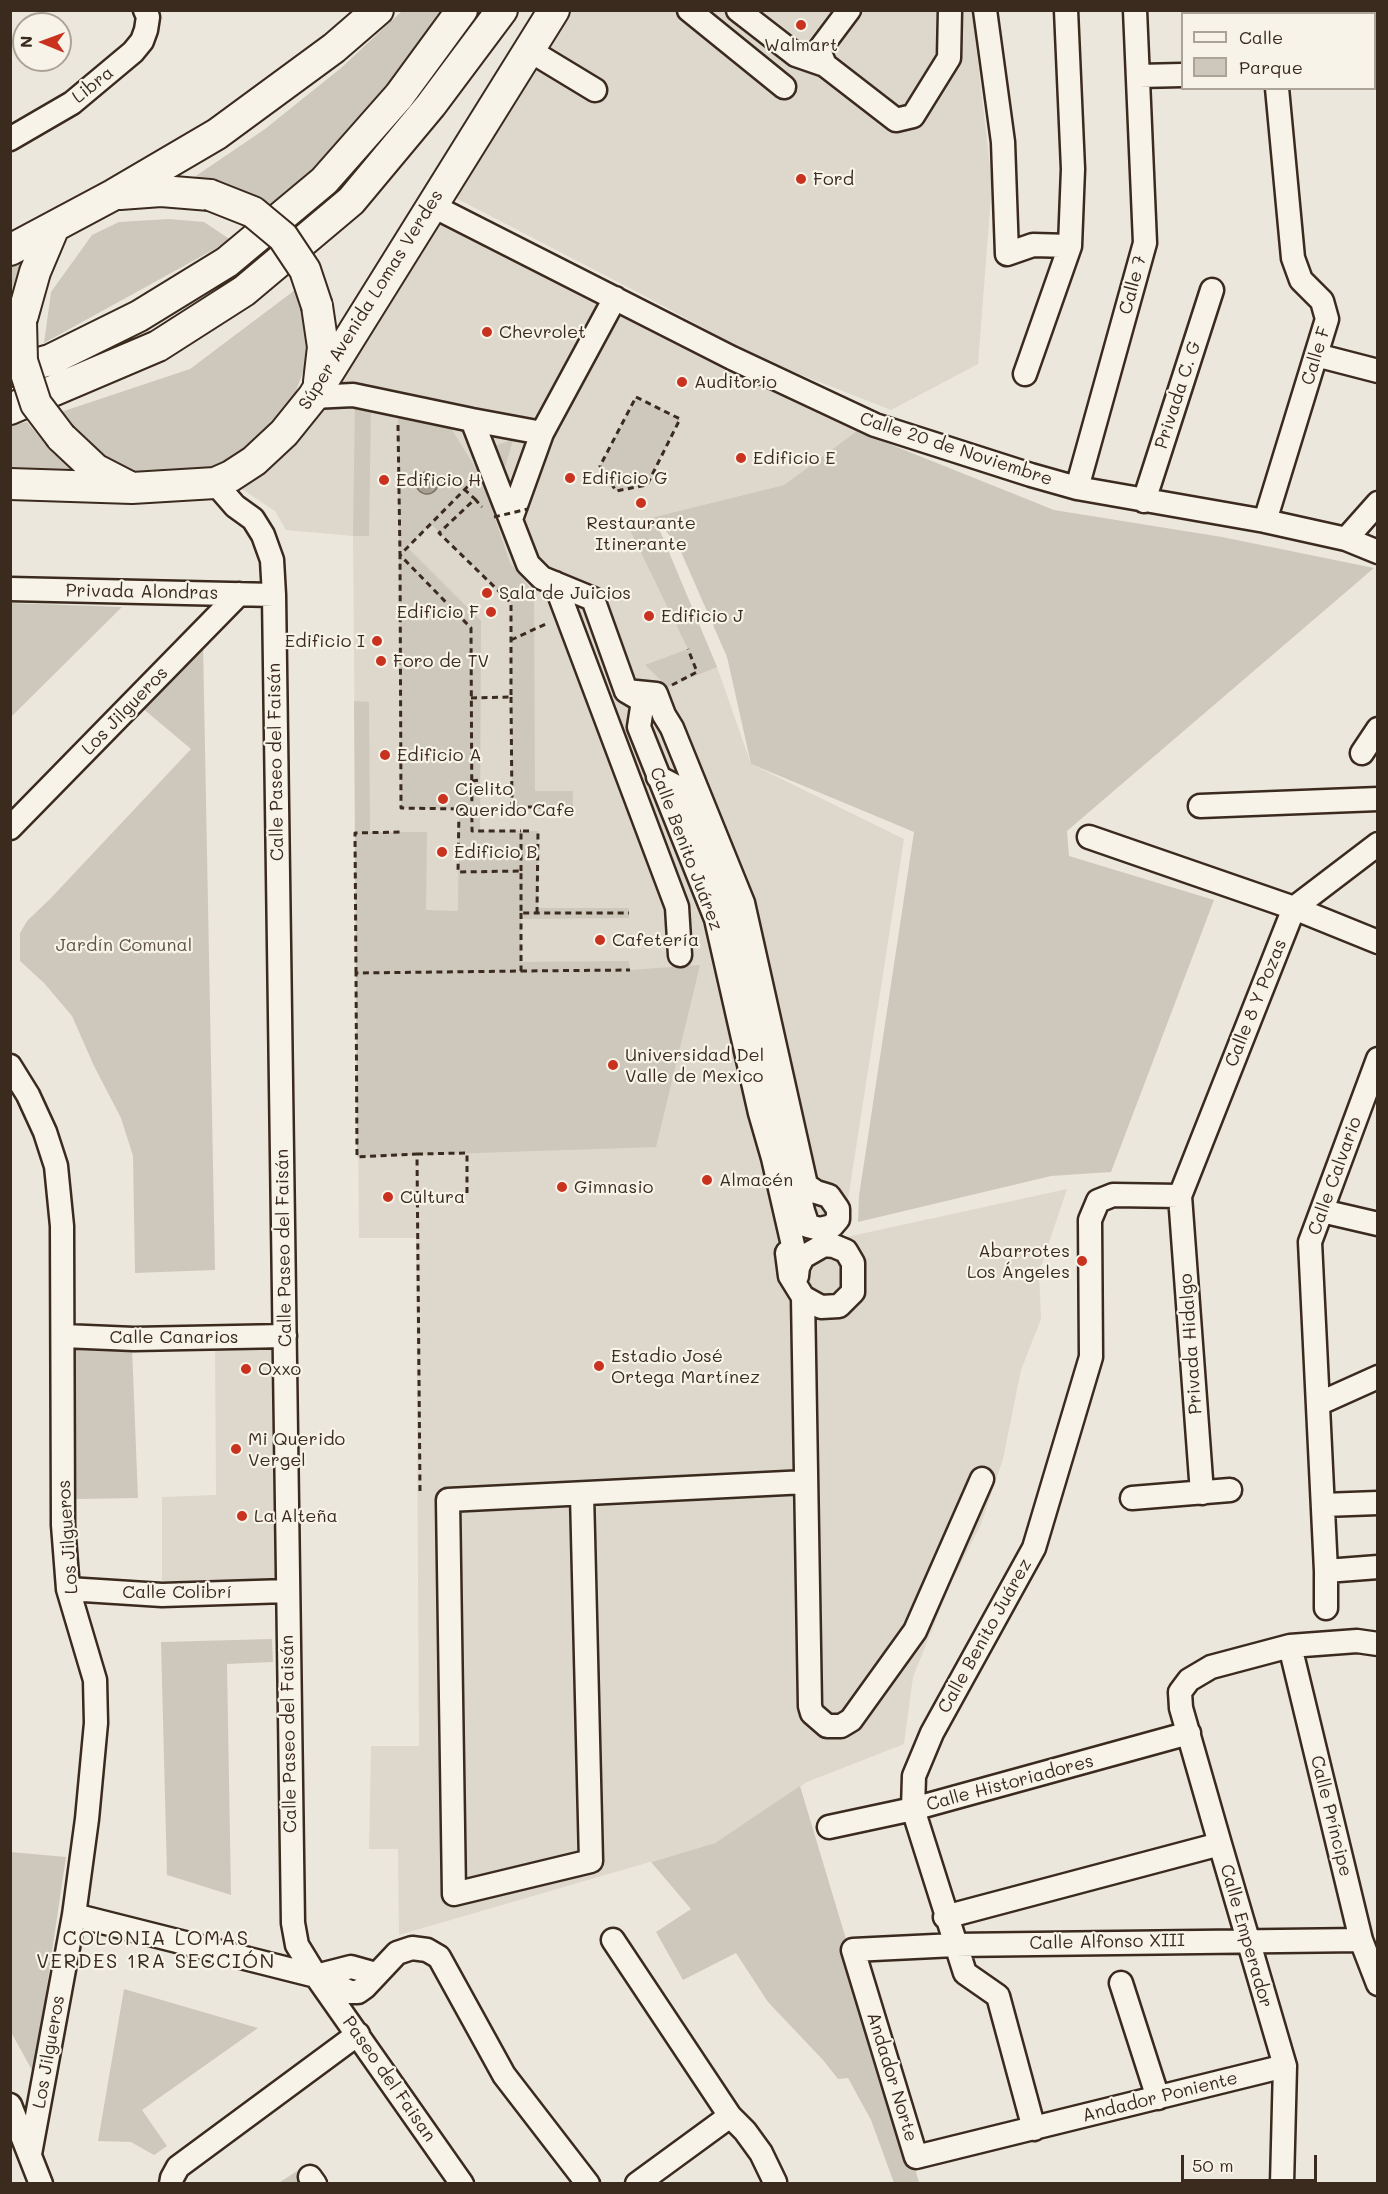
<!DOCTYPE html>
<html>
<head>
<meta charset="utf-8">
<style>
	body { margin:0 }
	#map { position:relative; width:1388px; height:2194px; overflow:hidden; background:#ece7dc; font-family:Mali,sans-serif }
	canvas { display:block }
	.frame { position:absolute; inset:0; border:12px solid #3b2a1e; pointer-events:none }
	.legend { position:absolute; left:1181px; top:12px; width:195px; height:78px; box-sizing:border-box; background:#f7f3e8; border:2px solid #aca397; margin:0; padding:8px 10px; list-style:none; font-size:18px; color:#3b2a1e }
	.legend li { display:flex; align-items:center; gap:12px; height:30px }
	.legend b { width:30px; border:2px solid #aca397 }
	.north { position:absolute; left:12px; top:12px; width:60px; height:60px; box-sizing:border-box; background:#f7f3e8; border:2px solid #aca397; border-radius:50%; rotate:271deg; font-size:16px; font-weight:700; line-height:24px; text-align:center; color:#3b2a1e }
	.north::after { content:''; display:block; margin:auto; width:21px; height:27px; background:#c8321e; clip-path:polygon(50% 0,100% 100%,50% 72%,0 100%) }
	.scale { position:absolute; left:1181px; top:2155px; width:136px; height:27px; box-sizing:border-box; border:3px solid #3b2a1e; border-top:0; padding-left:8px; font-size:18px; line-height:21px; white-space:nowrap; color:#3b2a1e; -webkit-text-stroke:4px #f7f3e8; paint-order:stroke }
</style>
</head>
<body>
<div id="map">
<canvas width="1388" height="2194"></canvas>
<div class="frame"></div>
<ul class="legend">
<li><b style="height:8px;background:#f7f3e8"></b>Calle</li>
<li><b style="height:16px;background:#cec8bc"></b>Parque</li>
</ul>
<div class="north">N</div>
<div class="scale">50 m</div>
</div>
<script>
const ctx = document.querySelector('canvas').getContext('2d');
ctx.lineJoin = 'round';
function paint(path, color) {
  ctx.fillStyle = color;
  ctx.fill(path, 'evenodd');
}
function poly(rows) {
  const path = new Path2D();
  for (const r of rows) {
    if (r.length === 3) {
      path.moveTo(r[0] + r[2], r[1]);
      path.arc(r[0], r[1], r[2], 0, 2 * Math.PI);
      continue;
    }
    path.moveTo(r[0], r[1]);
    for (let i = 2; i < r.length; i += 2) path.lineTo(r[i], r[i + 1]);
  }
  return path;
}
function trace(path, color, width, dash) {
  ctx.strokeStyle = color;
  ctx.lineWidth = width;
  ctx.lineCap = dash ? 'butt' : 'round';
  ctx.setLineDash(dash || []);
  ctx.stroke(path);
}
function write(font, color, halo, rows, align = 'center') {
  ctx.font = font + ' Mali,sans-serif';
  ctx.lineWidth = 4.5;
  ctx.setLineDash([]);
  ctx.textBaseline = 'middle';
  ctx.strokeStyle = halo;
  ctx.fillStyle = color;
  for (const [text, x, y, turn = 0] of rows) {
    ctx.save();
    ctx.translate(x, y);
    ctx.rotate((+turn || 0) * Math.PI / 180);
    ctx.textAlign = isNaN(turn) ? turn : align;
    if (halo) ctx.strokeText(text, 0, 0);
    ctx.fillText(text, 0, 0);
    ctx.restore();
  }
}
paint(poly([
	[562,11,972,11,992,183,978,364,891,410,761,359,645,296,448,194],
	[432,215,605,303,544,427,330,382],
	[614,307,857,431,784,485,654,517,717,667,751,764,904,839,842,1238,1067,1189,1039,1272,1041,1319,1021,1370,1003,1459,981,1524,950,1585,913,1677,904,1744,807,1782,715,1843,399,1935,398,1849,369,1849,371,1746,419,1746,416,1238,359,1238,353,536,286,530,275,511,242,489,264,475,296,443,316,403,355,400,544,436],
	[271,1343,278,1579,219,1581,162,1581,162,1497,216,1495,215,1344]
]), '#ddd7cc');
paint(poly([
	[402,11,449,11,393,92,279,212,184,184,265,129,341,68],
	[169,219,204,222,231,240,44,343,51,292,92,235,119,222],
	[30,256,11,297,11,267],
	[295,290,312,348,290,407,247,457,198,475,139,478,104,458,61,412,190,369],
	[636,397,680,419,647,485,616,491,600,466],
	[355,401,371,404,369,536,353,536],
	[398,411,447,422,480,475,510,563,534,593,535,791,573,791,573,807,512,807,511,603,431,524,407,547,481,621,480,831,538,831,538,908,629,908,629,918,521,919,521,962,629,961,630,970,700,965,656,1147,357,1157,354,701,369,702,370,832,427,832,426,910,458,911,459,809,401,808],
	[27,422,53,453,81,475,11,472,10,426],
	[857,431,1054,510,1222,537,1374,568,1067,831,1069,856,1214,900,1111,1172,1051,1176,858,1222,859,1196,914,832,751,764,727,657,678,545,655,519,717,667,668,687,645,665,688,649,626,522,654,517,784,485],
	[513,440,499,487,486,448],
	[11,603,122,607,11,717,10,603],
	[203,643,215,1270,135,1273,133,1156,121,1118,94,1066,72,1016,44,983,20,961,20,933,27,921,50,899,191,749,141,707],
	[132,1348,138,1498,76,1499,74,1349],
	[272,1639,273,1662,227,1664,231,1895,167,1875,161,1642],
	[800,1786,919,2182,915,2183,894,2183,871,2120,848,2078,838,2079,823,2060,768,2002,736,1953,683,1980,656,1932,691,1909,651,1862,715,1843],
	[10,1852,66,1857,34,2074,11,2032],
	[124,1989,258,2028,142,2110,167,2146,154,2155,131,2142,98,2141],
	[297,2171,306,2183,277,2184]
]), '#cec8bc');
const water = poly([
	[427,483,11]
]);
paint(water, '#a89f93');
trace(water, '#7c7064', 1.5);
const minor = poly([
	[689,10,784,87],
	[738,10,796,55,825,65,896,120,913,116,949,58,950,10],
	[985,10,1003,142,1007,254,1033,245,1070,246],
	[1271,10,1272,14],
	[529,50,595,90],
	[825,65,819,50,849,10],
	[1374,70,1378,70],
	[1139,76,1182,75],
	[10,139,72,103,133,52,142,41,146,30,148,17,145,10],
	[431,205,732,358,875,425,1031,475,1077,488,1265,521,1346,539,1378,552],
	[1316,355,1378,371],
	[1025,374,1070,246,1073,169,1066,10],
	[313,397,353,395,472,420,542,433],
	[472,420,528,564,542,578,593,599,626,691,643,701,639,727,716,919,760,1113,773,1158,798,1267],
	[215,483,235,506,253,519,263,535,272,560,274,595,293,1923,297,1945,316,1976,462,2184],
	[1077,488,1145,243,1135,10],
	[1144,501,1212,290],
	[511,519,542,433,615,298],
	[1265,521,1327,319,1322,301,1301,280,1293,258,1277,88],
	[1346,539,1378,503],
	[555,583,677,907,680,955],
	[10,589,274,595],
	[626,691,656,694,664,715,672,728,743,903,806,1185,816,1192,829,1196,838,1209,838,1219,832,1226,820,1229,808,1226,803,1211,734,912,685,791,658,777],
	[1362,753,1378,729],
	[1200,806,1378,799],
	[10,828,239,594],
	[1089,837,1294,908,1378,942],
	[10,1066,28,1095,45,1132,56,1166,62,1226,63,1525,68,1589,95,1680,96,1723,87,1819,74,1915,30,2154],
	[1322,1211,1378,1224],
	[787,1253,790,1276,803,1297,821,1307,839,1306,853,1292,853,1263,846,1251,834,1246,824,1245,803,1257,798,1267,797,1276],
	[803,1297,810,1706,812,1713,827,1726,841,1726,851,1720,915,1631,982,1479],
	[63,1336,134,1339,285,1336],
	[1318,1404,1378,1377],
	[1202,1493,1180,1196,1294,908,1378,844],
	[582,1494,591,1861,454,1894,448,1500,806,1482],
	[1132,1498,1230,1490],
	[1323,1505,1378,1503],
	[1326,1571,1378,1567],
	[68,1589,162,1595,287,1591],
	[1326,1608,1326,1571,1310,1242,1378,1059],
	[1290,1646,1361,1940,1378,1984],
	[829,1827,913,1809,1189,1733],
	[74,1915,316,1976,350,1992,358,1992,365,1987,397,1953,412,1948,427,1950,439,1957,504,2075,588,2184],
	[945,1917,1220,1844],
	[613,1940,730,2116,745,2131,761,2153,775,2182],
	[316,1976,351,1967,376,1974],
	[1121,1983,1158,2098],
	[1285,2066,916,2157,853,1950,955,1945,1361,1940],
	[10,2105,41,2184],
	[1034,2129,998,1996,965,1973,913,1809,914,1776,932,1733,1034,1548,1091,1357,1090,1220,1098,1201,1113,1195,1180,1196],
	[310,2177,315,2184],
	[171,2184,172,2178,178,2167,358,2034],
	[637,2184,730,2116],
	[1282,2184,1285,2066,1220,1844,1181,1708,1180,1692,1189,1680,1211,1667,1290,1646,1357,1641,1378,1644]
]);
const major = poly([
	[120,194,161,191,210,195],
	[10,250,113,195,217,134,334,48,378,10],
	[317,306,323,347,319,382],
	[21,322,35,272,54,227],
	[10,371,50,360,139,316,227,262,324,181,399,96,462,10],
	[10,409,158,346,244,291,351,201,431,105,502,10],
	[61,437,95,469,126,485],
	[10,484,132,488,215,483,231,476,254,461,284,433,313,397,554,10]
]);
trace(minor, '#3b2a1e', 27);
trace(major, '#3b2a1e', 34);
trace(poly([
	[636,397,680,419,647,485,616,491,600,466,636,397],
	[398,425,400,555,471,628,472,831,521,831],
	[475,479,400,555,401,808,459,809,458,872,521,871,521,913,629,913],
	[464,489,475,499],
	[511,640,548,623],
	[672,685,697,672,688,649],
	[511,697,512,807,573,807],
	[471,698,511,697,511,603,439,533,475,499,482,507],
	[472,781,480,780],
	[459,809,472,809],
	[521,871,521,831,529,831],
	[537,913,538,831],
	[521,971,630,970],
	[356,973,355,833,401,832],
	[417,1154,467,1153,467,1193],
	[420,1491,417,1154,357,1157,356,973,521,971,521,913]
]), '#3b2a1e', 3, [6, 4.5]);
trace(minor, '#f7f3e8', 22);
trace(major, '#f7f3e8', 30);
const majorBridge = poly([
	[210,195,253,212,283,237,305,270,317,306],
	[21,322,22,361,36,404,61,437]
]);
trace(majorBridge, '#3b2a1e', 34, []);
trace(poly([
	[494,517,528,509]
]), '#3b2a1e', 3, [6, 4.5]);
trace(majorBridge, '#f7f3e8', 30);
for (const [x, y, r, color] of [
	[801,25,6,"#c8321e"],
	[801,179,6,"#c8321e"],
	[487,332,6,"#c8321e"],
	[682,382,6,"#c8321e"],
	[741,458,6,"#c8321e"],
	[570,478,6,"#c8321e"],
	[384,480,6,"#c8321e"],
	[641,503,6,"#c8321e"],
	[487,593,6,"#c8321e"],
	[491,612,6,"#c8321e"],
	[649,616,6,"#c8321e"],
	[377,641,6,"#c8321e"],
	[381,661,6,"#c8321e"],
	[385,755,6,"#c8321e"],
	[443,799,6,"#c8321e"],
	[442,852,6,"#c8321e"],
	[600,940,6,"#c8321e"],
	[613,1065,6,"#c8321e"],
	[707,1180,6,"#c8321e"],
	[562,1187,6,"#c8321e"],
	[388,1197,6,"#c8321e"],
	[1082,1261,6,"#c8321e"],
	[599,1366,6,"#c8321e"],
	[246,1369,6,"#c8321e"],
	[236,1449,6,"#c8321e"],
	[242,1516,6,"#c8321e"]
]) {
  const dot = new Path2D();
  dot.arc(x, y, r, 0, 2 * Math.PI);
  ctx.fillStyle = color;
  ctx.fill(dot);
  trace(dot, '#f7f3e8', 2);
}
write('18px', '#3b2a1e', '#f7f3e8', [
	["Walmart",801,45,"center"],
	["Ford",813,179],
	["Chevrolet",499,332],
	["Auditorio",694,382],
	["Edificio E",753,458],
	["Edificio G",582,478],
	["Edificio H",396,480],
	["Restaurante",641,523,"center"],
	["Itinerante",641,544,"center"],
	["Sala de Juicios",499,593],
	["Edificio F",479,612,"right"],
	["Edificio J",661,616],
	["Edificio I",365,641,"right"],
	["Foro de TV",393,661],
	["Edificio A",397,755],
	["Cielito",455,789],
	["Querido Cafe",455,810],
	["Edificio B",454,852],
	["Cafetería",612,940],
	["Universidad Del",625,1055],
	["Valle de Mexico",625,1076],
	["Almacén",719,1180],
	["Gimnasio",574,1187],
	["Cultura",400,1197],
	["Abarrotes",1070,1251,"right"],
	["Los Ángeles",1070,1272,"right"],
	["Estadio José",611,1356],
	["Ortega Martínez",611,1377],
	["Oxxo",258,1369],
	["Mi Querido",248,1439],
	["Vergel",248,1460],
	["La Alteña",254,1516]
], 'left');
write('18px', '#3b2a1e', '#f7f3e8', [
	["Libra",93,85,-39],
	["Calle 7",1133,285,-75],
	["Súper Avenida Lomas Verdes",371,300,-58],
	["Calle F",1316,356,-73],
	["Privada C. G",1178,395,-72],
	["Calle 20 de Noviembre",956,449,18],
	["Privada Alondras",142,592,1],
	["Los Jilgueros",125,711,-46],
	["Calle Paseo del Faisán",276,762,-91],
	["Calle Benito Juárez",686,849,69],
	["Calle 8 Y Pozas",1256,1003,-68],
	["Calle Calvario",1335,1176,-70],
	["Calle Paseo del Faisán",284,1248,-91],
	["Calle Canarios",174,1337],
	["Privada Hidalgo",1191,1344,-94],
	["Los Jilgueros",68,1537,-94],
	["Calle Colibrí",177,1592],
	["Calle Benito Juárez",985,1636,-61],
	["Calle Paseo del Faisán",289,1734,-91],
	["Calle Historiadores",1010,1783,-15],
	["Calle Príncipe",1331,1816,76],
	["Calle Emperador",1246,1936,74],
	["Calle Alfonso XIII",1107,1942,-1],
	["Los Jilgueros",49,2052,-80],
	["Andador Norte",892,2077,73],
	["Paseo del Faisan",389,2079,55],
	["Andador Poniente",1160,2097,-14]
]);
write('18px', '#605246', '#f7f3e8', [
	["Jardín Comunal",124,945]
]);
ctx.letterSpacing = '1.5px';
write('20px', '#3b2a1e', '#f7f3e8', [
	["COLONIA LOMAS",156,1939],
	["VERDES 1RA SECCIÓN",156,1962]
]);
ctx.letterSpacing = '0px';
</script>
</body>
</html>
